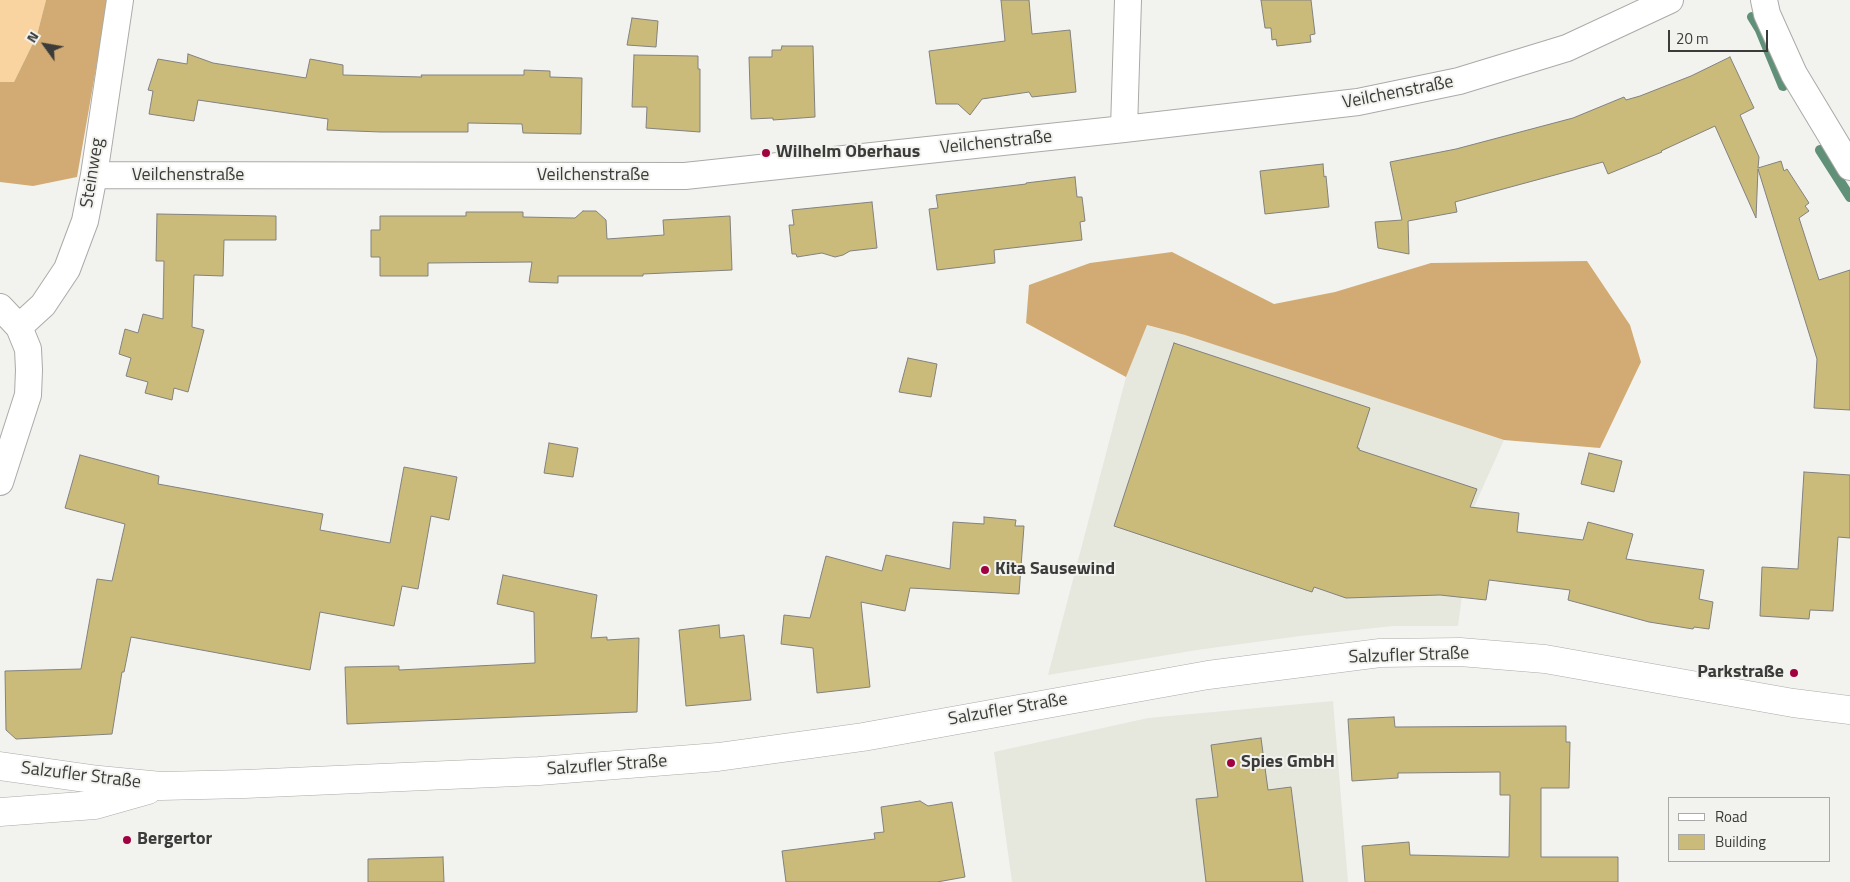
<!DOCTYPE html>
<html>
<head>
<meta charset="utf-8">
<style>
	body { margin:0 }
	#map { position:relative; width:1850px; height:882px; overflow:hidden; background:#f2f3ef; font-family:"Titillium Web",sans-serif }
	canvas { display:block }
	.legend { position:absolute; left:1668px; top:797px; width:162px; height:65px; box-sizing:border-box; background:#f2f3ef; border:1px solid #a9a9a7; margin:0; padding:6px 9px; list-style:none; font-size:15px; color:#3b3b3a }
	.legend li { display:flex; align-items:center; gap:10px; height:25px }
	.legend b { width:25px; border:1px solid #a9a9a7 }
	.north { position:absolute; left:20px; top:20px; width:50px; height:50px; -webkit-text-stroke:4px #f2f3ef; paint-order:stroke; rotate:302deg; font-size:14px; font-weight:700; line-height:20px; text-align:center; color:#3b3b3a }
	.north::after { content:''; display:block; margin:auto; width:18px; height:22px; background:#3b3b3a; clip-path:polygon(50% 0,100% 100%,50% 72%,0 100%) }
	.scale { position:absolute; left:1668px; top:30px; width:100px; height:22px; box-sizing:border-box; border:2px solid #3b3b3a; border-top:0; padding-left:6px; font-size:15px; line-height:18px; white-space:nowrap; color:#3b3b3a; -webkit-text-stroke:4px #f2f3ef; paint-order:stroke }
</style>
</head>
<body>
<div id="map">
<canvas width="1850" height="882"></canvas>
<ul class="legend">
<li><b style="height:6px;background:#fff"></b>Road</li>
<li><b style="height:14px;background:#cabb7b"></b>Building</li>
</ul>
<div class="north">N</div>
<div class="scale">20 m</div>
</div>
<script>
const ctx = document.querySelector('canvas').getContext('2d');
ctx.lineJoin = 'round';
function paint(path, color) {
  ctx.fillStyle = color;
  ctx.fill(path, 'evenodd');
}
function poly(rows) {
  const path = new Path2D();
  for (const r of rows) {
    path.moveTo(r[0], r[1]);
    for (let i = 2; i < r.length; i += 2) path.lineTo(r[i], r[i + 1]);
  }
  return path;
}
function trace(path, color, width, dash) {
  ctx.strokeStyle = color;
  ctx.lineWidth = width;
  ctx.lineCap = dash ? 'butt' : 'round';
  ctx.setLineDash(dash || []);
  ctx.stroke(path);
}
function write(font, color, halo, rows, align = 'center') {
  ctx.font = font + ' "Titillium Web",sans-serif';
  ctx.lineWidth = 4;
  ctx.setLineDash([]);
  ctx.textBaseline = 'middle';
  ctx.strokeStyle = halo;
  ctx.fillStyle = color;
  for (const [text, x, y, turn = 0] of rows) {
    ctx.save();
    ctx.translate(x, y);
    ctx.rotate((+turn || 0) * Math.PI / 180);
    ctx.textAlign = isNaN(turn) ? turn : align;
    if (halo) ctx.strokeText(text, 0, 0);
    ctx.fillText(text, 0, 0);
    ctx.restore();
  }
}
paint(poly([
	[1146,325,1185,335,1504,440,1474,507,1458,626,1393,626,1300,636,1197,650,1048,675,1126,377],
	[1333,701,1348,882,1012,882,994,752,1148,718]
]), '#e6e8de');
paint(poly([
	[0,0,46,0,37,35,14,82,0,82]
]), '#f9d4a0');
paint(poly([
	[46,0,108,0,77,177,33,186,0,182,0,82,14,82,37,35],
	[1172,252,1274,304,1335,292,1431,263,1587,261,1630,325,1641,362,1600,448,1504,440,1185,335,1147,325,1126,377,1026,323,1029,285,1090,263]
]), '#d2ab74');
trace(poly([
	[1752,17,1760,30,1783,86],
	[1820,150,1850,197]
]), '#609078', 10);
const building = poly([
	[1001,0,1029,0,1032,34,1070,30,1076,92,1032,97,1029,92,982,99,970,115,958,104,936,104,929,51,1005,41,1001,0],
	[1261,0,1311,0,1315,34,1310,35,1311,42,1277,46,1276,39,1272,40,1271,28,1265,28,1261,0],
	[632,18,658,21,656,47,627,45,632,18],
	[782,46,813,46,815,117,773,120,773,118,751,119,749,57,772,57,772,50,781,50,782,46],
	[188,54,213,63,306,78,310,59,343,65,343,75,422,77,421,75,524,75,524,70,550,71,550,77,582,78,581,134,523,133,522,124,468,123,468,132,381,132,327,130,328,119,198,100,194,121,149,114,153,91,148,90,158,59,187,64,188,54],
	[634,55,698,56,698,69,700,69,700,132,646,128,647,107,632,107,634,55],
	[1730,57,1754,108,1740,115,1759,157,1758,168,1781,161,1784,171,1787,169,1809,203,1805,206,1809,211,1799,218,1819,280,1850,270,1850,410,1814,408,1817,359,1758,169,1756,218,1715,126,1661,151,1662,152,1608,174,1603,162,1455,202,1457,212,1408,221,1409,254,1378,248,1375,222,1402,220,1390,162,1456,149,1573,118,1624,97,1626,100,1640,96,1691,76,1730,57],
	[1323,164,1324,177,1326,176,1329,207,1265,214,1260,171,1323,164],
	[1075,177,1077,197,1082,197,1085,221,1080,222,1082,240,994,250,995,263,937,270,929,209,938,208,936,195,1026,184,1026,183,1075,177],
	[872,202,877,248,850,251,843,255,835,257,822,253,797,257,796,254,792,254,789,225,794,225,792,210,872,202],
	[583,211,596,211,606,220,607,239,664,235,663,220,730,216,732,270,643,274,643,276,558,276,558,283,529,282,532,262,428,263,428,276,380,276,380,257,371,257,371,230,380,230,380,216,466,216,466,212,523,212,523,217,575,218,583,211],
	[157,214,276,216,276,240,224,240,223,276,194,275,192,327,204,330,188,392,174,388,172,400,145,393,148,382,126,376,131,358,119,354,125,329,138,333,143,314,163,319,164,261,156,261,157,214],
	[1174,343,1370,408,1357,448,1359,448,1359,450,1477,489,1470,507,1519,513,1517,532,1583,540,1588,522,1633,534,1626,559,1704,570,1699,599,1713,602,1709,629,1694,627,1693,629,1649,622,1568,600,1570,590,1489,580,1486,600,1440,595,1346,598,1314,587,1312,592,1114,526,1174,343],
	[908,358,937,364,931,397,899,392,908,358],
	[549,443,578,448,573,477,544,473,549,443],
	[1589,453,1622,461,1614,492,1581,484,1589,453],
	[80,455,159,476,158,484,323,514,320,530,390,543,404,467,457,477,449,520,431,516,418,589,402,586,394,626,320,612,310,670,131,637,124,672,122,672,112,734,16,739,6,730,5,671,81,669,97,579,112,581,125,524,65,508,80,455],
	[1804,472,1850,475,1850,538,1838,537,1833,611,1810,610,1809,619,1760,616,1762,567,1798,569,1804,472],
	[984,517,1016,520,1015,526,1024,526,1019,594,910,588,905,611,861,602,870,687,817,693,813,648,781,644,784,615,810,618,826,556,882,571,886,555,950,569,953,522,984,524,984,517],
	[503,575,597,595,591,638,607,637,607,640,639,638,637,712,347,724,345,667,399,666,399,670,535,663,534,612,497,604,503,575],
	[719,625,720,638,744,635,751,700,686,706,679,630,719,625],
	[1394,717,1395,727,1566,726,1566,742,1570,742,1569,788,1541,788,1541,857,1618,857,1618,882,1365,882,1362,846,1409,842,1410,855,1509,857,1510,795,1500,795,1500,772,1398,773,1398,778,1352,781,1348,719,1394,717],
	[1261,738,1268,790,1291,787,1303,882,1206,882,1196,799,1218,797,1211,745,1261,738],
	[920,801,928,806,952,802,965,877,937,882,786,882,782,851,875,839,874,833,884,832,881,807,920,801],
	[443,857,444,882,368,882,368,859,443,857]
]);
paint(building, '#cabb7b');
trace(building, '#82817e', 1);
const street = poly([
	[1764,0,1767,14,1794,74,1850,167],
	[1124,129,1128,0],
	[94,175,685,176,1124,129,1358,102,1459,81,1567,48,1670,0],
	[0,307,19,327,28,349,29,370,28,395,0,482],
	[19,327,43,305,67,269,85,221,94,175,120,0]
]);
const secondary = poly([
	[0,766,99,780,161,786,245,784,539,771,718,757,863,737,1208,675,1380,653,1460,652,1545,659,1793,703,1850,710],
	[0,812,95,805,148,790]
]);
trace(street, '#aaaba8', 28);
trace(secondary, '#aaaba8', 29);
trace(street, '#fff', 26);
trace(secondary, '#fff', 28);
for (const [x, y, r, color] of [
	[766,153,5,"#a0013f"],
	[985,570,5,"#a0013f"],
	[1794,673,5,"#a0013f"],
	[1231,763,5,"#a0013f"],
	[127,840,5,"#a0013f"]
]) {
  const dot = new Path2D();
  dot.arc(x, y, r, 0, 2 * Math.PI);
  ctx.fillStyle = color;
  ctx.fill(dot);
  trace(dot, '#f2f3ef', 2);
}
write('18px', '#3b3b3a', '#f2f3ef', [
	["Veilchenstraße",1398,93,-11],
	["Veilchenstraße",996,143,-6],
	["Steinweg",93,173,-81],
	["Veilchenstraße",188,176],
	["Veilchenstraße",593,176],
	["Salzufler Straße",1409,656,-2],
	["Salzufler Straße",1008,710,-10],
	["Salzufler Straße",607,766,-4],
	["Salzufler Straße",81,776,7]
]);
write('bold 18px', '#3b3b3a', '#f2f3ef', [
	["Wilhelm Oberhaus",776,153],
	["Kita Sausewind",995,570],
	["Parkstraße",1784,673,"right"],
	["Spies GmbH",1241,763],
	["Bergertor",137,840]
], 'left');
</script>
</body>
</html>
